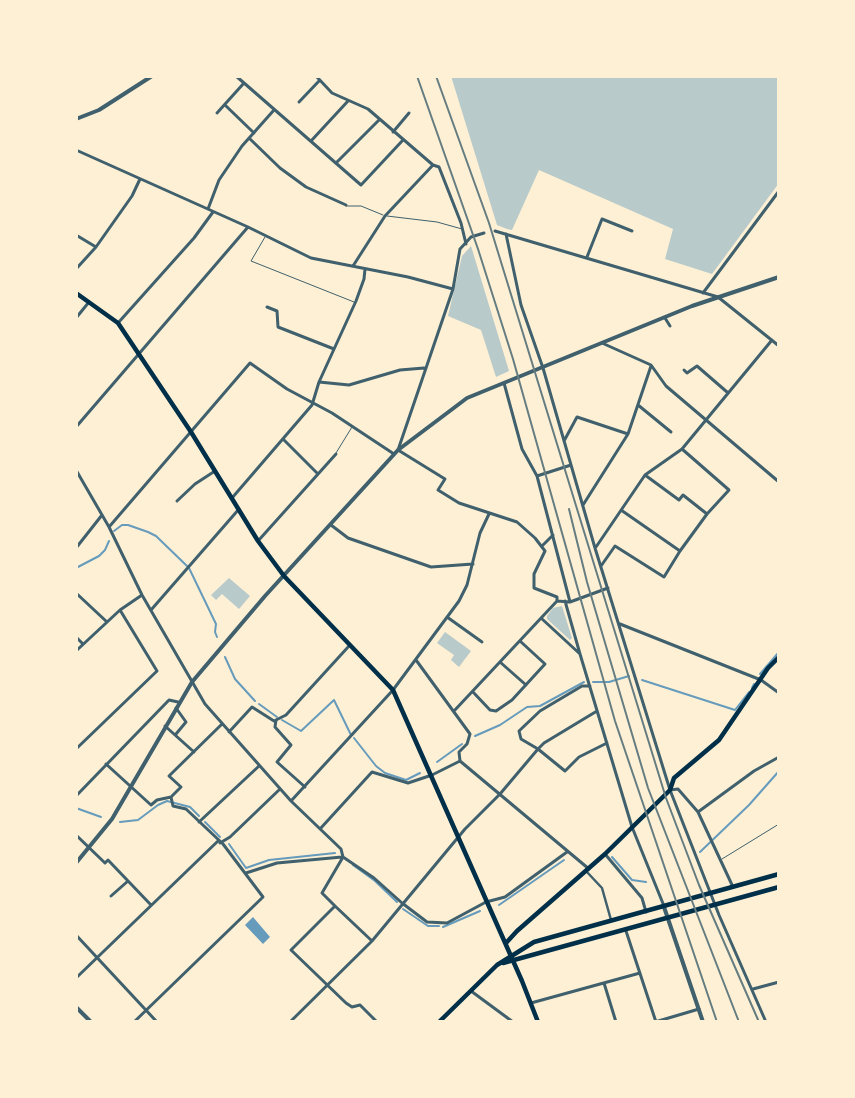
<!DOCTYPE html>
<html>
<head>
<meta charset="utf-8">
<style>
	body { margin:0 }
	#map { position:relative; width:855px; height:1098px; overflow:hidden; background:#fdf0d5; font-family:Inter,sans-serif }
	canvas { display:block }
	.frame { position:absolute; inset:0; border:78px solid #fdf0d5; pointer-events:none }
</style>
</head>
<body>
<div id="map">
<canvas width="855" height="1098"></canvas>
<div class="frame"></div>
</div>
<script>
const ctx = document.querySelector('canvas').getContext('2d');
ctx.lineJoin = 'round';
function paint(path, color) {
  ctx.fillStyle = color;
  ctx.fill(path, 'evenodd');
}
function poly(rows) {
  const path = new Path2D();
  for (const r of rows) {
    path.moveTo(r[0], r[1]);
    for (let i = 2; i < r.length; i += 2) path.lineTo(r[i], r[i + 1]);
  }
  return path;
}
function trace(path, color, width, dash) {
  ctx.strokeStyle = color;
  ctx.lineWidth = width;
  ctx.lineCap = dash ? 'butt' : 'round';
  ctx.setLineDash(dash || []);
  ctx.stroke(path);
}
paint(poly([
	[451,76,779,76,779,183,712,274,665,259,673,229,539,170,512,230,507,229,497,225],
	[471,246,509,371,496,377,481,330,448,316,462,256],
	[229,578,250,596,239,609,222,594,216,600,211,595],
	[562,606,572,638,570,640,547,619,547,616,553,608],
	[445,632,471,651,459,667,451,660,454,655,437,643]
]), '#b9caca');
paint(poly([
	[253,917,270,937,263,944,245,925]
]), '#669bbc');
trace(poly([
	[114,531,122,525,128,525,148,532,156,536,187,566],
	[76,568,99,556,105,550,109,541],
	[189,568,216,624,215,632,217,637],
	[225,657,235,679,255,701],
	[760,674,779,652],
	[642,680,735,710,749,692],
	[593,682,609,682,629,676],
	[752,688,754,684],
	[259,704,277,717],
	[282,720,301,731,334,700,351,735],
	[475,736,500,725,527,707,540,706,584,682],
	[354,738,376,766,385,773,406,780,420,773],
	[437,762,462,744],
	[76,808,101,817],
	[120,822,138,820,158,805,167,801,190,807,199,816],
	[205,822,220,837],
	[229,844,246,868,269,860,335,853],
	[700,852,749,805,779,771],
	[612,857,632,880,646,882],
	[353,865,375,881,397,902],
	[499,905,564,860],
	[403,909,428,926,439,926],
	[443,927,480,911]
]), '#669bbc', 2);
trace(poly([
	[346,206,361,206,383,215],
	[387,216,437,222,462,229],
	[265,237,251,261,354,302],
	[336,453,352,427],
	[722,859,779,824]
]), '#3f606c', 1);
trace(poly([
	[586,871,602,888,611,920]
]), '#3f606c', 2.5);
trace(poly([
	[236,76,361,185,403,140],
	[316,76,332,93,368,109,433,165,385,216,353,266],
	[299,102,319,81],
	[225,105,254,133],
	[217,113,244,83],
	[393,132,409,113],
	[249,138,280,168,306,187,346,205],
	[311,141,348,101],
	[76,150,248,227,311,258,408,277,453,289],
	[336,163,379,120],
	[433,165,439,167,461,223,466,244],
	[208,209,219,180,242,146,274,110],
	[495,231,718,297,779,346],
	[506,234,521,305,543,368,595,548,670,790,719,915,766,1022],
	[76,235,96,247],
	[587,257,602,219,632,231],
	[76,269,96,247,132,196,140,179],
	[703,293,779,191],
	[267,307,277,311,278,327,334,349],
	[76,318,89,302],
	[665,318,670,326],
	[118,323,194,238,213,212],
	[602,343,651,365,666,386,779,482],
	[684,370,687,373,697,366,727,392],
	[319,382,349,385,400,370,424,368],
	[504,383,522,449,537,476,570,602],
	[638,405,671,432],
	[76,427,248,227],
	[283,439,318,474],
	[564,441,577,417,628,434],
	[76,470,109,527,142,595,205,704,291,801,341,849,343,857,374,878,402,903,427,922,447,923,486,902,505,897,567,852],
	[645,475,679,500,683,495,707,514],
	[537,476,571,465],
	[232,498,312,405,319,382,356,301,364,279,365,269],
	[177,501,195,484,215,471],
	[583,505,628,434,651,366],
	[621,510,680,551,707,514,729,490,682,449],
	[331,525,348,538,431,567,473,564],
	[109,527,250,363,287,389,332,413,394,454],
	[258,541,336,454],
	[542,546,553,535],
	[596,547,645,475,682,449,772,340],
	[76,548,102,515],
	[601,566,615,546,664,577,680,551],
	[76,593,107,622],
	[557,601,570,602,608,588],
	[565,601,580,654],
	[151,610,239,509],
	[447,617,482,642],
	[541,618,580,654,632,827,664,906],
	[620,624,761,680,779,693],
	[76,637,83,644],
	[76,651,120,610,142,595],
	[416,660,470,734,467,744,459,752,460,761],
	[500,662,526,685],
	[590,686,582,686,540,711,519,731,521,739,538,749,565,771,579,757,607,743],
	[473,692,490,710,496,711,512,700,545,664,520,641],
	[176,708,186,722,176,734],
	[454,711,557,601,557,597,534,588,534,574,545,551,535,538,517,522,459,503,438,490,445,479,398,450,453,289,460,249,471,237,484,233],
	[276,720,275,727,291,745,277,762,305,787],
	[165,726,194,752],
	[229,732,252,707,274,721,286,715,349,646],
	[76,749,157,671,120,610],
	[460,761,589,869],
	[106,764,151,805,157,800,171,797],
	[670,790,678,789,698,812,733,887],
	[76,796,169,700,178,702],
	[291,801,393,690,459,601,467,585,480,533,489,514],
	[698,812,754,771,779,757],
	[199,822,259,766],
	[320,829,372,772,408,783,432,775,460,761],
	[76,835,105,863,108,860,151,905],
	[220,843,230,837,280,789],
	[605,854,642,898,646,912],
	[343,857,322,893,335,906,291,950,346,1003,352,1007,360,1005,377,1022],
	[246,873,277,863,342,857],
	[111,896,128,881],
	[335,906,372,941],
	[626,931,656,1022],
	[76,935,157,1022],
	[76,978,218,841],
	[604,983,616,1022],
	[753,989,779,982],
	[471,991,513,1022],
	[531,1003,640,973],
	[134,1022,263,897,223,844,186,809,173,806,171,797,181,787,169,776,222,724],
	[290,1022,372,941,465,829,500,794,538,749,544,743,597,711],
	[655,1022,699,1009]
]), '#3f606c', 3);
trace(poly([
	[76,119,99,110,152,76],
	[76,863,112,819,192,682,265,596,398,450,467,398,692,306,779,277],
	[664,907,703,1022],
	[76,1007,91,1022]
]), '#3f606c', 4);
trace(poly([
	[76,293,118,323,191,432,258,541,284,576,393,690,522,981,538,1022],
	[506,943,517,931,605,854,670,790,674,778,719,740,768,668,779,657]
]), '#003049', 4.5);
trace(poly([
	[503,963,779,887],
	[439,1022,497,965,534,942,779,874]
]), '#003049', 4.5);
trace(poly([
	[417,76,478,249,513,359,615,721,717,1022],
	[436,76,489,223,666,798,699,885,759,1022],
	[569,509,587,582,648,788,739,1022]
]), '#657d81', 2);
</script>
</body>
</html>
